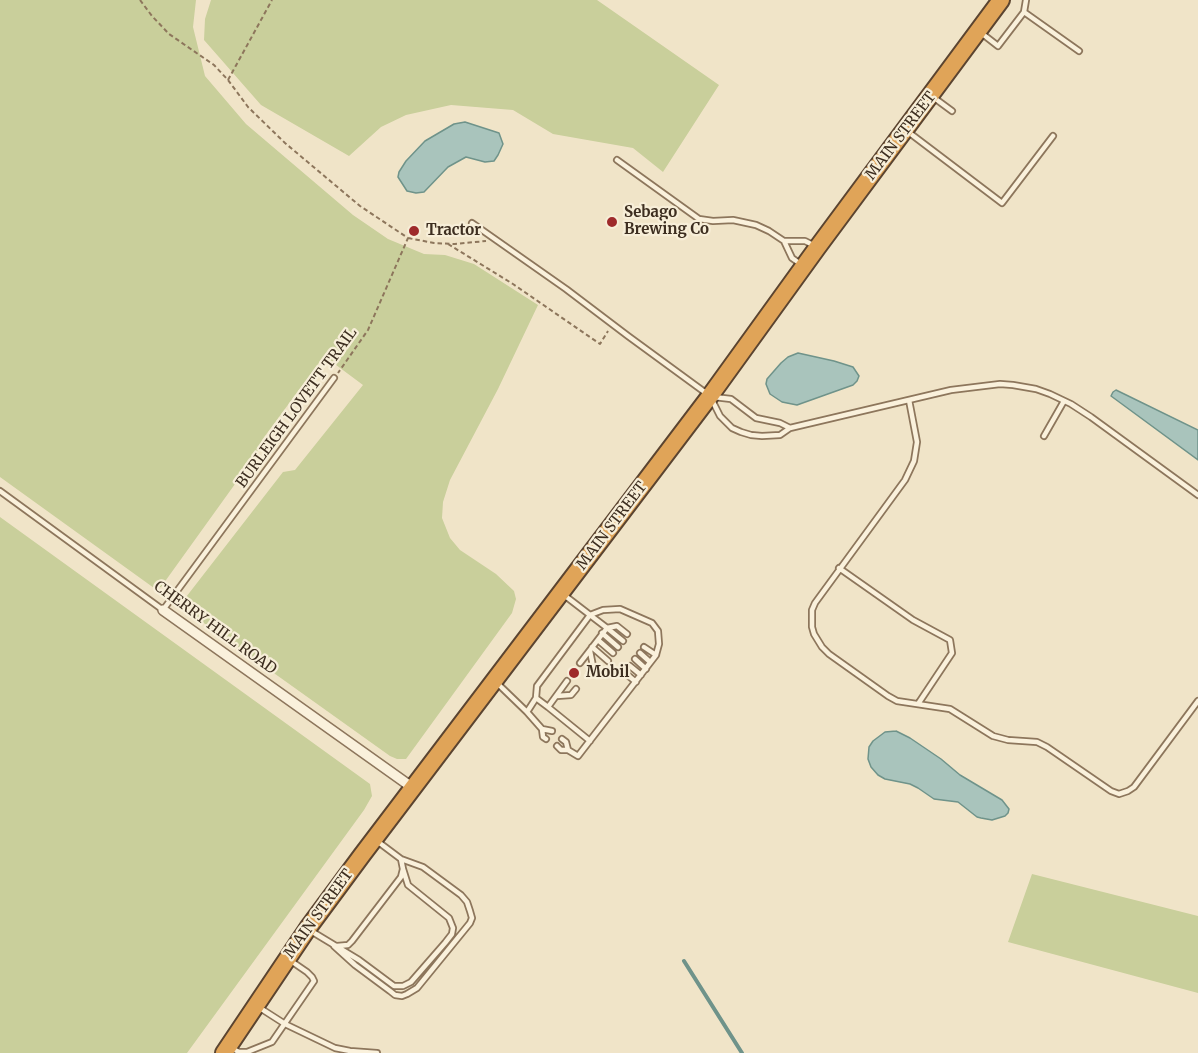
<!DOCTYPE html>
<html>
<head>
<meta charset="utf-8">
<style>
	body { margin:0 }
	canvas { display:block; background:#f0e4c8 }
</style>
</head>
<body>
<canvas width="1198" height="1053"></canvas>
<script>
const ctx = document.querySelector('canvas').getContext('2d');
ctx.lineJoin = 'round';
function paint(path, color) {
  ctx.fillStyle = color;
  ctx.fill(path, 'evenodd');
}
function poly(rows) {
  const path = new Path2D();
  for (const r of rows) {
    path.moveTo(r[0], r[1]);
    for (let i = 2; i < r.length; i += 2) path.lineTo(r[i], r[i + 1]);
  }
  return path;
}
function trace(path, color, width, dash) {
  ctx.strokeStyle = color;
  ctx.lineWidth = width;
  ctx.lineCap = dash ? 'butt' : 'round';
  ctx.setLineDash(dash || []);
  ctx.stroke(path);
}
function write(font, color, halo, rows, align = 'center') {
  ctx.font = font + ' Merriweather,serif';
  ctx.lineWidth = 4.5;
  ctx.setLineDash([]);
  ctx.textBaseline = 'middle';
  ctx.strokeStyle = halo;
  ctx.fillStyle = color;
  for (const [text, x, y, turn = 0] of rows) {
    ctx.save();
    ctx.translate(x, y);
    ctx.rotate((+turn || 0) * Math.PI / 180);
    ctx.textAlign = isNaN(turn) ? turn : align;
    if (halo) ctx.strokeText(text, 0, 0);
    ctx.fillText(text, 0, 0);
    ctx.restore();
  }
}
paint(poly([
	[0,0,196,0,193,27,205,76,246,124,353,215,388,239,424,254,445,255,474,264,538,305,498,389,450,480,443,502,442,518,450,538,460,550,496,574,514,591,516,599,512,613,406,759,397,759,390,756,187,611,183,601,283,472,295,470,363,385,324,356,262,440,258,452,161,587,154,588,0,477],
	[211,0,597,0,719,85,663,172,633,148,553,134,513,110,451,105,406,115,381,127,349,156,261,105,204,40,205,19],
	[0,517,370,784,372,796,364,810,187,1053,0,1053],
	[1032,874,1198,916,1198,993,1008,942]
]), '#c9cf9b');
const water = poly([
	[465,122,499,133,503,144,498,155,494,161,485,162,466,157,448,167,424,192,416,193,407,191,398,177,399,172,406,161,425,141,454,124,465,122],
	[798,353,834,361,853,367,859,376,857,381,853,385,797,405,782,402,770,394,766,384,767,379,781,363,788,357,798,353],
	[1116,390,1198,430,1198,460,1111,396,1113,392,1116,390],
	[896,731,910,738,941,759,960,775,1002,800,1009,809,1008,813,1005,816,992,820,981,818,977,817,958,802,934,799,918,788,910,784,885,779,878,775,871,767,868,759,869,747,873,741,885,732,896,731]
]);
paint(water, '#a9c4bc');
trace(water, '#6f938a', 1.5);
trace(poly([
	[684,961,742,1053]
]), '#6f938a', 4);
const lane = poly([
	[1024,12,1079,51],
	[980,32,998,46,1024,12,1026,0],
	[933,97,952,111],
	[907,131,1002,203,1053,136],
	[617,160,699,219,713,221,733,220,756,225,769,231,784,241,792,258,802,265],
	[472,223,566,289,628,336,710,396,720,416,732,428,741,432,751,435,762,436,780,435,790,428,951,390,1000,384,1013,385,1036,389,1050,394,1071,404,1091,417,1198,495],
	[784,241,805,241,815,246],
	[714,397,731,399,756,418,780,423,790,428],
	[909,400,917,442,914,461,905,480,815,603,812,610,812,627,814,634,822,647,829,654,888,696,897,701,950,709,993,736,1008,740,1037,742,1047,747,1111,791,1119,794,1128,791,1134,787,1198,701],
	[1044,436,1064,401],
	[0,491,163,610,334,378],
	[839,568,913,620,950,640,952,653,918,704],
	[607,628,617,626,627,634],
	[607,628,623,641],
	[602,633,618,647],
	[598,640,613,653],
	[592,647,608,661],
	[644,647,656,655],
	[640,653,650,662],
	[635,659,646,669],
	[630,666,641,675],
	[590,671,593,666,590,651],
	[625,673,636,682],
	[497,683,527,712,536,698,537,686,590,615,564,595],
	[557,696,571,695,576,689],
	[536,698,548,707,567,681],
	[548,707,590,741],
	[527,712,542,729,543,737,546,739],
	[542,729,552,731],
	[562,739,566,742,568,750],
	[557,746,561,750,568,750,578,756,656,655,659,644,658,631,652,623,620,609,603,610,590,615,607,628,580,663],
	[311,931,359,960,394,986,403,986,411,982,445,943,452,934,453,928,449,918,408,885,403,869],
	[334,946,355,965,390,991,395,995,402,996,407,994,417,988,470,923,472,918,470,911,467,902,461,895,423,867,401,859,377,841],
	[337,946,348,945,352,941,401,877,403,869,401,859],
	[260,1008,285,1024,335,1048,350,1051,377,1053],
	[233,1049,239,1052,247,1052,272,1042,314,981,312,977,307,972,291,961]
]);
const street = poly([
	[163,610,413,788]
]);
const highway = poly([
	[224,1053,308,928,362,855,710,396,817,248,1001,0]
]);
trace(lane, '#8d765c', 8);
trace(street, '#8d765c', 12);
trace(highway, '#5b4430', 20);
trace(poly([
	[140,0,152,16,169,34,214,65,228,80,248,107,285,143,360,206,408,238,368,330,338,373],
	[228,80,272,0],
	[408,238,434,243,455,244,486,241],
	[448,244,513,284,600,344,608,331]
]), '#8d765c', 2, [4.5, 3]);
trace(lane, '#faf1dc', 4.5);
trace(street, '#faf1dc', 9);
trace(highway, '#e0a458', 16);
for (const [x, y, r, color] of [
	[612,222,6,"#9e2a2b"],
	[414,231,6,"#9e2a2b"],
	[574,673,6,"#9e2a2b"]
]) {
  const dot = new Path2D();
  dot.arc(x, y, r, 0, 2 * Math.PI);
  ctx.fillStyle = color;
  ctx.fill(dot);
  trace(dot, '#f7eed8', 2);
}
write('15px', '#3d2e20', '#f7eed8', [
	["MAIN STREET",901,136,-53],
	["BURLEIGH LOVETT TRAIL",297,408,-54],
	["MAIN STREET",612,526,-53],
	["CHERRY HILL ROAD",215,628,36],
	["MAIN STREET",319,914,-54]
]);
write('bold 15px', '#3d2e20', '#f7eed8', [
	["Sebago",624,213],
	["Brewing Co",624,230],
	["Tractor",426,231],
	["Mobil",586,673]
], 'left');
</script>
</body>
</html>
